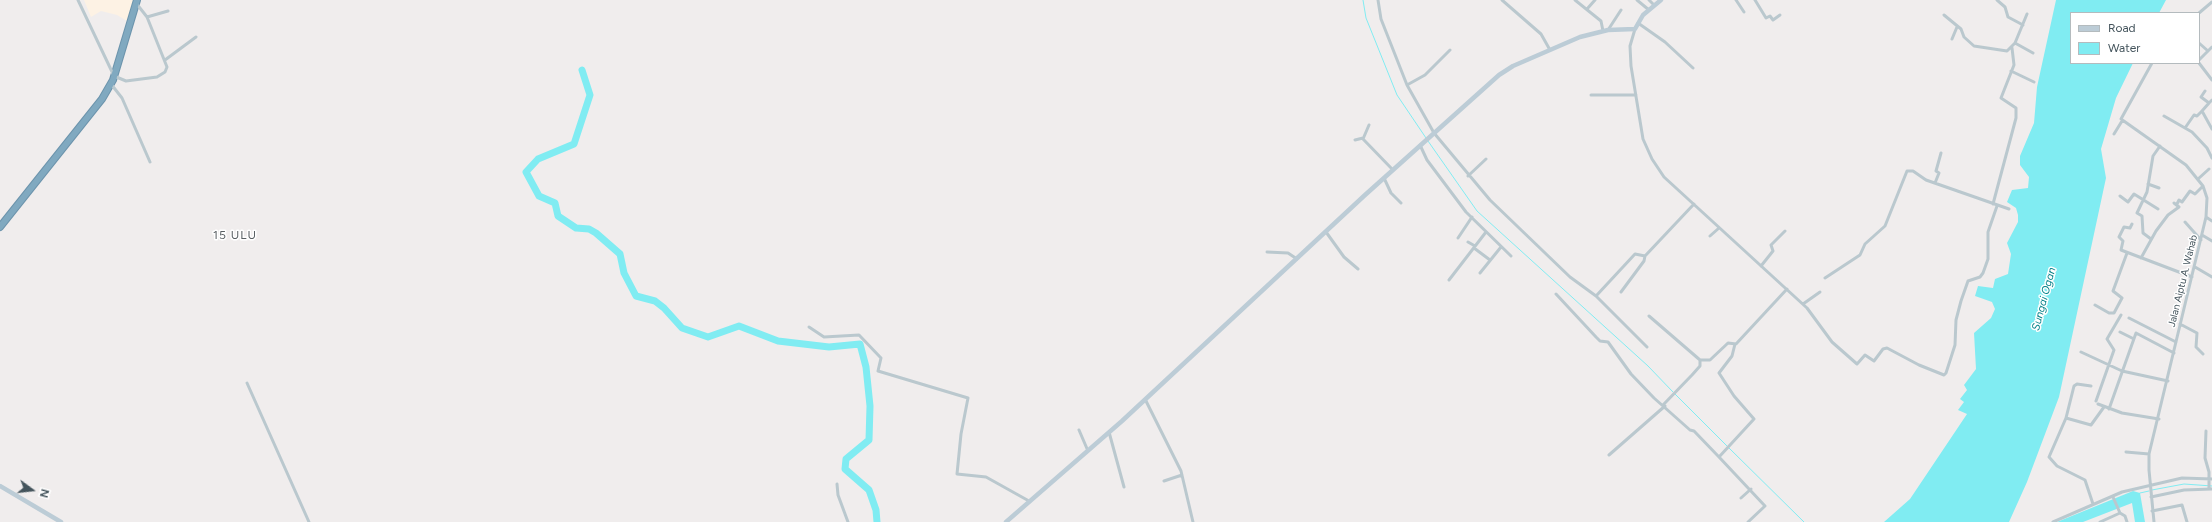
<!DOCTYPE html>
<html>
<head>
<meta charset="utf-8">
<style>
	body { margin:0 }
	#map { position:relative; width:2212px; height:522px; overflow:hidden; background:#f0eded; font-family:Figtree,sans-serif }
	canvas { display:block }
	.legend { position:absolute; left:2070px; top:12px; width:130px; height:52px; box-sizing:border-box; background:#fff; border:1px solid #b4bbbe; margin:0; padding:5px 7px; list-style:none; font-size:12px; color:#44545c }
	.legend li { display:flex; align-items:center; gap:8px; height:20px }
	.legend b { width:20px; border:1px solid #b4bbbe }
	.north { position:absolute; left:12px; top:470px; width:40px; height:40px; -webkit-text-stroke:3px #fff; paint-order:stroke; rotate:105deg; font-size:11px; font-weight:700; line-height:16px; text-align:center; color:#44545c }
	.north::after { content:''; display:block; margin:auto; width:14px; height:18px; background:#44545c; clip-path:polygon(50% 0,100% 100%,50% 72%,0 100%) }
</style>
</head>
<body>
<div id="map">
<canvas width="2212" height="522"></canvas>
<ul class="legend">
<li><b style="height:5px;background:#bcccd6"></b>Road</li>
<li><b style="height:11px;background:#80ecf2"></b>Water</li>
</ul>
<div class="north">N</div>
</div>
<script>
const ctx = document.querySelector('canvas').getContext('2d');
ctx.lineJoin = 'round';
function paint(path, color) {
  ctx.fillStyle = color;
  ctx.fill(path, 'evenodd');
}
function poly(rows) {
  const path = new Path2D();
  for (const r of rows) {
    path.moveTo(r[0], r[1]);
    for (let i = 2; i < r.length; i += 2) path.lineTo(r[i], r[i + 1]);
  }
  return path;
}
function trace(path, color, width, dash) {
  ctx.strokeStyle = color;
  ctx.lineWidth = width;
  ctx.lineCap = dash ? 'butt' : 'round';
  ctx.setLineDash(dash || []);
  ctx.stroke(path);
}
function write(font, color, halo, rows, align = 'center') {
  ctx.font = font + ' Figtree,sans-serif';
  ctx.lineWidth = 3;
  ctx.setLineDash([]);
  ctx.textBaseline = 'middle';
  ctx.strokeStyle = halo;
  ctx.fillStyle = color;
  for (const [text, x, y, turn = 0] of rows) {
    ctx.save();
    ctx.translate(x, y);
    ctx.rotate((+turn || 0) * Math.PI / 180);
    ctx.textAlign = isNaN(turn) ? turn : align;
    if (halo) ctx.strokeText(text, 0, 0);
    ctx.fillText(text, 0, 0);
    ctx.restore();
  }
}
paint(poly([
	[84,0,134,0,127,21,117,15,101,11,91,17]
]), '#fdf2e4');
paint(poly([
	[2056,0,2166,0,2159,13,2071,13,2071,63,2133,63,2116,98,2101,149,2106,178,2059,397,2027,482,2009,522,1884,522,1910,499,1967,414,1958,410,1964,402,1960,399,1967,390,1964,385,1976,369,1974,333,1991,318,1995,309,1992,302,1975,296,1978,286,1993,288,1995,279,2008,274,2011,254,2007,243,2018,222,2018,215,2016,208,2007,202,2012,190,2028,188,2029,177,2020,165,2020,156,2034,123,2037,87],
	[2133,491,2140,493,2145,522,2135,522,2132,503,2083,522,2057,522]
]), '#80ecf2');
trace(poly([
	[1363,0,1366,18,1397,95,1426,138],
	[1428,141,1477,211,1648,366,1673,392],
	[1675,394,1727,446],
	[1729,448,1804,522],
	[2152,490,2184,484,2212,486],
	[2140,493,2149,491]
]), '#80ecf2', 1);
trace(poly([
	[582,70,590,95,574,144,538,159,526,172,539,196,555,203,558,216,576,228,589,229,596,233,620,254,624,273,636,296,655,301,664,308,682,328,708,337,739,326,778,341,829,347,860,344,866,367,870,406,869,440,846,459,845,469,869,490,876,510,877,522]
]), '#80ecf2', 7);
const highway = poly([
	[0,227,102,99,113,80,137,0]
]);
trace(highway, '#6c94ac', 8);
trace(poly([
	[78,0,114,76,126,81,157,77,165,72,167,67,147,17,136,3],
	[1378,0,1381,19,1407,85,1434,133,1490,200,1570,277,1596,296],
	[1502,0,1541,34,1550,50],
	[1575,0,1601,21,1603,31],
	[1637,0,1649,10],
	[1649,0,1654,5],
	[1736,0,1744,12],
	[1755,0,1766,18,1770,16,1773,20,1780,15],
	[1997,0,2005,7,2008,17,2023,25],
	[1587,9,1595,0],
	[2199,13,2212,2],
	[1944,15,1961,29,1964,37,1974,46,2007,51,2015,43,2027,14],
	[147,17,168,11],
	[1638,23,1665,42,1693,68],
	[1635,29,1630,46,1631,66,1643,139,1652,159,1664,177,1807,308,1832,342,1857,364,1865,355,1874,361,1883,349,1887,348,1919,365,1944,375,1946,373,1955,345,1956,320,1961,301,1968,281,1980,277,1983,273,1988,259,1988,232,1997,206],
	[1608,30,1621,10],
	[1952,39,1957,27],
	[2015,43,2033,53],
	[2199,43,2208,51],
	[165,60,196,37],
	[2199,60,2212,47],
	[2152,63,2121,119,2186,165,2203,186,2207,198,2206,217,2149,454,2149,470,2154,522],
	[2199,63,2212,80],
	[2011,71,2034,82],
	[111,84,122,98,150,162],
	[1407,85,1425,75,1450,50],
	[2205,91,2201,97,2209,103,2212,100],
	[1591,95,1636,95],
	[2209,103,2202,111,2212,129],
	[2164,116,2192,132,2207,148,2212,158],
	[1369,125,1363,139,1393,170],
	[2185,128,2194,115,2197,116,2202,111],
	[2114,134,2122,121],
	[1355,140,1363,138],
	[1420,145,1427,160,1466,212,1511,256],
	[1468,176,1486,159],
	[1384,178,1391,193,1401,203],
	[2198,179,2209,169],
	[1935,183,1939,173,1936,171,1941,153],
	[2148,184,2159,188],
	[2120,196,2128,202,2134,194,2158,209],
	[1993,204,2016,118,2016,108,2001,98,2014,65,2012,48],
	[2177,204,2179,200,2182,202,2190,191,2195,194,2203,186],
	[2206,217,2212,221],
	[2185,222,2201,240],
	[2132,224,2130,228,2124,227,2119,237,2123,241,2121,250,2192,277],
	[1326,232,1344,257,1358,269],
	[2202,235,2212,241],
	[1710,236,1719,228],
	[1458,238,1472,217],
	[2151,239,2143,233,2142,216,2137,213,2147,192,2153,156,2160,146],
	[1468,242,1475,246],
	[1474,248,1490,260],
	[1267,252,1288,253,1297,259],
	[2141,258,2156,231,2168,215,2179,207,2174,203],
	[1761,266,1773,251,1771,245,1785,231],
	[2195,267,2212,277],
	[1480,273,1501,247],
	[1825,278,1860,255,1865,244,1885,226,1907,171,1913,171,1926,180,2009,209],
	[1449,280,1486,232],
	[1621,292,1644,261,1645,256],
	[1556,294,1596,337,1600,341,1608,342,1631,374,1654,398,1690,430,1694,431,1719,457],
	[1803,304,1820,292],
	[2095,305,2109,313,2114,313,2122,298,2113,291,2127,253],
	[1649,316,1700,360,1710,360,1728,343,1736,344,1787,289],
	[2129,318,2176,342],
	[2180,324,2197,333,2196,347,2203,354],
	[809,327,824,337,859,335,881,358,878,371,968,398,961,434,957,474,986,477,1029,501],
	[2120,332,2132,338],
	[1735,344,1732,356,1719,373,1734,396,1754,419,1719,457,1765,506,1748,522],
	[1647,347,1596,296,1635,254,1645,256,1694,204],
	[2081,352,2122,371,2168,381],
	[247,383,309,522],
	[2091,386,2077,384,2074,386,2066,418,2049,457,2057,466,2085,480,2093,504],
	[1145,399,1181,471,1193,522],
	[2096,401,2114,350,2107,339,2121,315],
	[2098,404,2122,413,2159,419],
	[1663,405,1692,375,1700,366,1700,360],
	[2109,409,2136,333,2174,353],
	[2066,418,2091,425,2104,407],
	[1079,430,1088,451],
	[2206,431,2205,458,2209,472,2209,489],
	[1109,432,1124,487],
	[2126,452,2149,454],
	[1609,455,1665,406],
	[1164,481,1182,475],
	[837,484,838,495,848,522],
	[2113,497,2120,513],
	[2151,497,2184,490,2212,489],
	[1741,498,1751,489],
	[2152,511,2182,505,2187,522],
	[2053,522,2122,492,2182,478,2212,479],
	[2100,522,2120,513,2125,516,2127,522]
]), '#bac8ce', 3);
trace(poly([
	[0,486,61,522],
	[1006,522,1122,421,1365,195,1499,75,1513,66,1580,37,1608,30,1635,29,1643,15,1661,0]
]), '#bcccd6', 4.5);
trace(highway, '#80a9c0', 6);
write('10px', '#44545c', '#fff', [
	["Jalan Aiptu A. Wahab",2183,281,-76]
]);
write('italic 11px', '#068289', '#fff', [
	["Sungai Ogan",2044,299,-75]
]);
ctx.letterSpacing = '1px';
write('12px', '#595f63', '#fff', [
	["15 ULU",235,235]
]);
ctx.letterSpacing = '0px';
</script>
</body>
</html>
